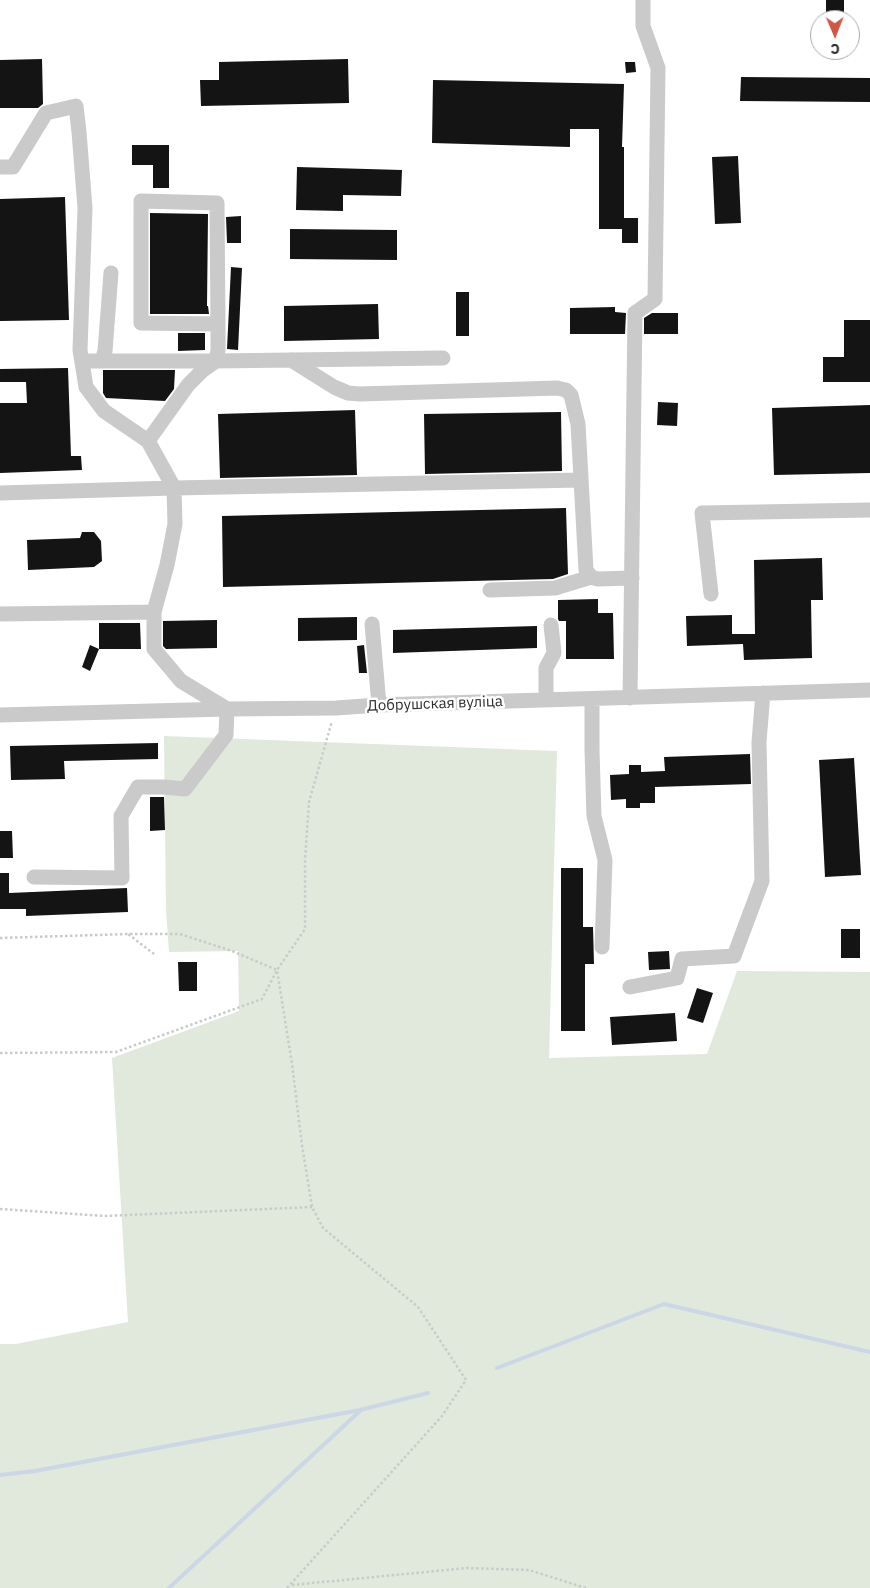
<!DOCTYPE html>
<html>
<head>
<meta charset="utf-8">
<style>
	body { margin:0 }
	#map { position:relative; width:870px; height:1588px; overflow:hidden; background:#fff; font-family:"IBM Plex Sans",sans-serif }
	canvas { display:block }
	.north { position:absolute; left:810px; top:10px; width:50px; height:50px; box-sizing:border-box; background:#fff; border:1px solid #ababab; border-radius:50%; rotate:179deg; font-size:14px; font-weight:700; line-height:20px; text-align:center; color:#2d2d2d }
	.north::after { content:''; display:block; margin:auto; width:18px; height:22px; background:#cf5744; clip-path:polygon(50% 0,100% 100%,50% 72%,0 100%) }
</style>
</head>
<body>
<div id="map">
<canvas width="870" height="1588"></canvas>
<div class="north">С</div>
</div>
<script>
const ctx = document.querySelector('canvas').getContext('2d');
ctx.lineJoin = 'round';
function paint(path, color) {
  ctx.fillStyle = color;
  ctx.fill(path, 'evenodd');
}
function poly(rows) {
  const path = new Path2D();
  for (const r of rows) {
    path.moveTo(r[0], r[1]);
    for (let i = 2; i < r.length; i += 2) path.lineTo(r[i], r[i + 1]);
  }
  return path;
}
function trace(path, color, width, dash) {
  ctx.strokeStyle = color;
  ctx.lineWidth = width;
  ctx.lineCap = dash ? 'butt' : 'round';
  ctx.setLineDash(dash || []);
  ctx.stroke(path);
}
function write(font, color, halo, rows, align = 'center') {
  ctx.font = font + ' "IBM Plex Sans",sans-serif';
  ctx.lineWidth = 5;
  ctx.setLineDash([]);
  ctx.textBaseline = 'middle';
  ctx.strokeStyle = halo;
  ctx.fillStyle = color;
  for (const [text, x, y, turn = 0] of rows) {
    ctx.save();
    ctx.translate(x, y);
    ctx.rotate((+turn || 0) * Math.PI / 180);
    ctx.textAlign = isNaN(turn) ? turn : align;
    if (halo) ctx.strokeText(text, 0, 0);
    ctx.fillText(text, 0, 0);
    ctx.restore();
  }
}
paint(poly([
	[164,736,557,751,549,1058,707,1054,737,971,870,972,870,1588,0,1588,0,1344,16,1344,128,1322,112,1058,239,1011,238,951,169,952,166,910]
]), '#e0e9dc');
trace(poly([
	[497,1368,664,1304,870,1352],
	[0,1475,35,1471,360,1410,428,1393],
	[169,1588,360,1411]
]), '#cbd6e7', 4);
paint(poly([
	[826,0,844,0,844,13,826,13],
	[42,59,43,104,38,108,0,108,0,60],
	[348,59,349,103,201,106,200,80,219,80,219,62],
	[625,62,635,62,636,72,626,73],
	[741,77,870,78,870,102,740,101],
	[433,80,624,84,622,147,624,147,624,218,638,218,638,243,622,243,622,229,599,229,599,129,570,129,570,147,432,143],
	[132,145,169,145,169,188,153,188,153,165,132,165],
	[738,156,741,223,715,224,712,157],
	[297,167,402,170,401,196,343,195,343,211,296,210],
	[65,197,69,320,0,321,0,199],
	[150,213,208,214,207,306,208,306,209,314,150,314],
	[241,216,241,243,227,243,226,217],
	[290,229,397,230,397,260,290,259],
	[231,267,242,268,238,350,227,349],
	[456,292,469,292,469,336,456,336],
	[378,304,379,339,284,341,284,306],
	[615,307,615,312,626,313,625,334,570,334,570,308],
	[652,313,678,313,678,334,644,334,644,318],
	[844,320,870,320,870,382,823,382,823,357,844,357],
	[178,333,205,333,205,350,178,351],
	[68,368,71,456,81,456,82,470,0,473,0,403,27,403,26,382,0,382,0,369],
	[103,370,175,370,174,389,165,401,106,398,103,393],
	[658,402,678,403,677,426,657,425],
	[870,405,870,473,774,475,772,408],
	[355,410,357,475,220,478,218,414],
	[561,412,562,471,425,474,424,414],
	[566,508,568,574,553,579,223,587,222,516],
	[82,532,94,532,101,541,102,561,94,567,28,570,27,540,80,538],
	[822,558,823,600,811,600,812,658,744,660,743,644,687,646,686,616,732,615,732,634,755,634,754,560],
	[598,599,598,613,613,613,614,659,566,659,566,621,559,621,558,619,558,600],
	[357,617,357,640,298,641,298,618],
	[217,620,217,648,166,649,163,646,163,621],
	[99,623,140,623,141,649,99,649],
	[537,626,537,648,393,653,393,630],
	[90,645,99,649,90,671,82,667],
	[364,645,367,673,359,673,357,646],
	[158,743,158,759,64,761,65,779,11,780,10,746],
	[750,754,751,784,655,787,655,803,640,803,640,808,626,808,626,799,611,800,610,775,629,774,629,765,641,765,641,772,665,771,664,757],
	[854,758,861,875,825,877,819,760],
	[150,797,164,797,165,830,150,831],
	[0,831,12,831,13,858,0,858],
	[561,868,583,868,583,927,593,927,594,964,585,964,585,1031,561,1031],
	[0,873,9,873,9,893,127,888,128,912,26,916,26,909,0,909],
	[841,929,860,929,860,958,841,958],
	[669,951,670,969,649,970,648,952],
	[178,962,197,962,197,991,179,991],
	[697,988,713,993,703,1023,687,1018],
	[675,1013,677,1041,612,1045,610,1017]
]), '#141414');
trace(poly([
	[0,938,128,934],
	[0,1053,116,1052,262,999,277,970,232,951,180,934,128,934,154,954],
	[0,1209,105,1216,312,1207],
	[292,1585,467,1568,529,1570,586,1588],
	[287,1588,442,1416,466,1380,418,1307,323,1228,312,1207,302,1145,292,1064,277,970,305,929,305,860,309,802,332,721]
]), '#cacaca', 2.5, [2.5, 2.5]);
trace(poly([
	[0,167,13,167,46,113,76,106,79,132,85,208,80,350,86,387,104,411,148,441,174,488,175,524,167,565,154,612,154,649,181,681,227,709,226,735,185,789,164,787,138,787,121,816,122,878,34,877],
	[291,360,334,387,348,393,360,394,557,388,566,390,571,395,578,424,586,570,591,577,598,579,632,578],
	[82,361,216,361,218,350,218,324,217,203,141,201,141,323,218,324],
	[102,361,105,351,111,273],
	[148,441,188,385,203,370,216,361,443,358],
	[0,493,174,488,581,480],
	[490,590,555,588,591,577],
	[711,594,702,513,870,510],
	[0,614,154,612],
	[372,624,379,705],
	[630,698,635,313,655,299,658,68,643,26,643,0],
	[592,699,592,750,594,816,605,860,602,947],
	[546,700,546,668,554,653,551,625],
	[0,715,227,709,336,708,379,705,870,690],
	[630,987,677,978,682,959,734,956,762,881,759,742,763,693]
]), '#cacaca', 15);
write('15px', '#2d2d2d', '#fff', [
	["Добрушская вуліца",435,704,-2]
]);
</script>
</body>
</html>
